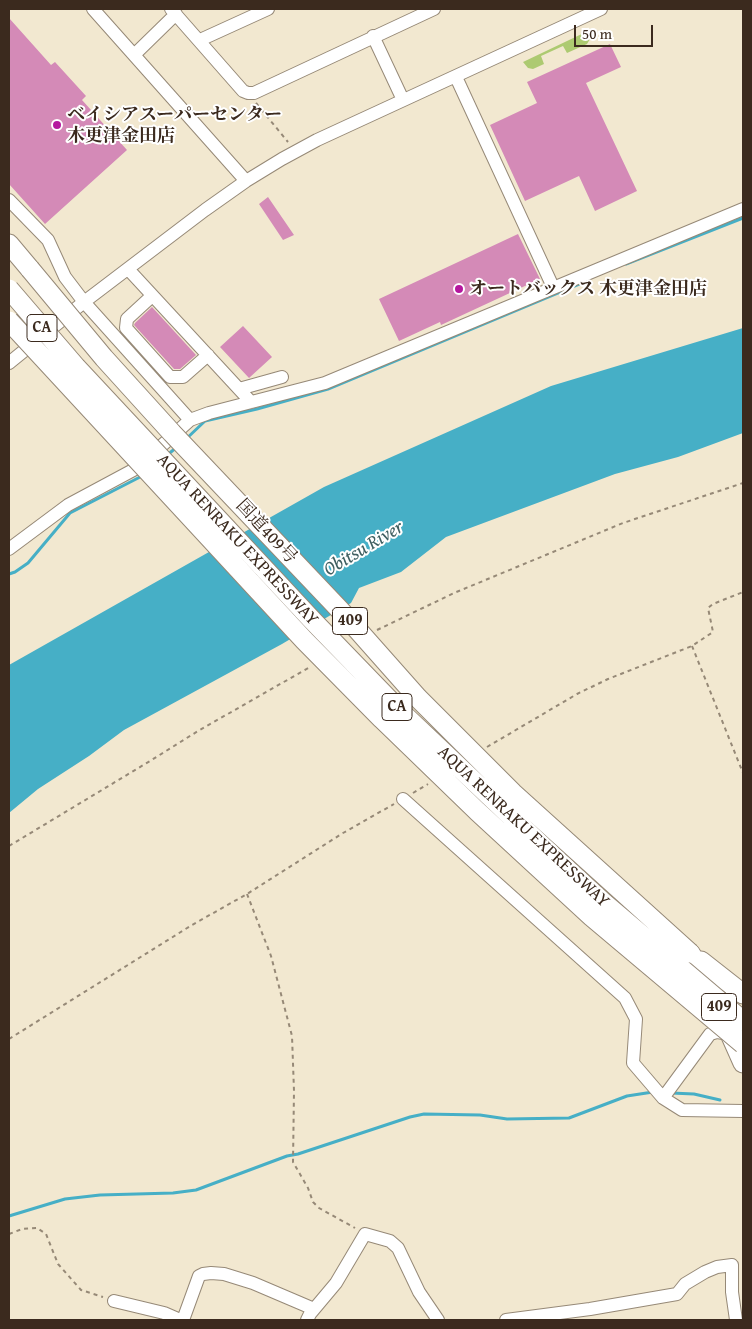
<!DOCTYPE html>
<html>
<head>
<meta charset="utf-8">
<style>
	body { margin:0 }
	#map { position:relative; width:752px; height:1329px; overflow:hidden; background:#f2e8d0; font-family:"Gentium Book Plus",serif }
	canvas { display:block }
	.frame { position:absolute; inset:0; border:10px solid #3b2a1e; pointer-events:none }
	.scale { position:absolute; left:574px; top:25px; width:79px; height:22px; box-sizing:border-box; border:2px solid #3b2a1e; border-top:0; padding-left:6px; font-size:15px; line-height:18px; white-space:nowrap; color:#3b2a1e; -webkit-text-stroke:4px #fff; paint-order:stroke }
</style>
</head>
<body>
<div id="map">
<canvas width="752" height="1329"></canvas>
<div class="frame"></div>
<div class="scale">50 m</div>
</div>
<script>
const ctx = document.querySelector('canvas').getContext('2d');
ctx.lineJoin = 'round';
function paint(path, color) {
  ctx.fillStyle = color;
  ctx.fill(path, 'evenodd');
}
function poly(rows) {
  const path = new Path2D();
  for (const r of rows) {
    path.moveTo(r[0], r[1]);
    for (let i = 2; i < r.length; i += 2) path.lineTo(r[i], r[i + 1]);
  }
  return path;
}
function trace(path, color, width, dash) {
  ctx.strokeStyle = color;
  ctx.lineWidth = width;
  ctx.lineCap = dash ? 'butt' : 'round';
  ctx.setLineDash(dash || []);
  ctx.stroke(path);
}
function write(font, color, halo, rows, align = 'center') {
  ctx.font = font + ' "Gentium Book Plus","Noto Serif JP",serif';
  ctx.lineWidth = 4;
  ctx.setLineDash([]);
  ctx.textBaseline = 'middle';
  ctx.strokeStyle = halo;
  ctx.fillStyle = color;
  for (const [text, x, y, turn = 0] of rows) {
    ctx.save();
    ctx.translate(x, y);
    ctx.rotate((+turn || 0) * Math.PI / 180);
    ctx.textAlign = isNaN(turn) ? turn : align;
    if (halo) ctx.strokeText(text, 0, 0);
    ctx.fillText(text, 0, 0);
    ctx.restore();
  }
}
paint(poly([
	[588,31,590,39,587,44,567,53,563,46,541,56,544,64,533,69,528,68,523,62]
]), '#adca71');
paint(poly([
	[743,328,743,433,678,457,615,474,446,537,401,572,359,588,351,603,282,644,124,730,89,756,38,789,9,813,9,665,324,487,551,386]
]), '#46afc6');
trace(poly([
	[626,264,743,218],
	[185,440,205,421,257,409,328,389,584,282],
	[166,456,177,447],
	[9,574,15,572,28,563,70,513,142,476],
	[671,1093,694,1094,720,1100],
	[9,1216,65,1199,100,1195,173,1193,196,1190,287,1156,298,1154,410,1117,424,1114,480,1115,507,1119,569,1118,627,1096,653,1092]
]), '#46afc6', 3);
paint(poly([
	[9,18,51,65,55,62,86,96,82,100,127,150,45,224,9,184],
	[610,44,621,67,586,83,637,191,595,211,579,176,525,201,490,125,537,103,527,82],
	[268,197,294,235,283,240,259,204],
	[518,234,540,279,441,325,440,322,399,341,379,299],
	[152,307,196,355,180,369,174,369,134,325,135,323],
	[243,326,272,357,249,378,220,347]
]), '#d48ab7');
const minor = poly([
	[93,9,246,181],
	[171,9,243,91,248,93,254,93,434,9],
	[373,36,403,100],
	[200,40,268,9],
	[134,55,176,14],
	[456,77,553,287],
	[9,200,48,240,65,277,84,302,190,420],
	[128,269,251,402],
	[152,296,127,319,126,328,170,377,183,377,208,355],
	[9,363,84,302,205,210,246,181,282,159,317,140,601,9],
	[239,389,282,377],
	[9,549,68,505,137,468,190,420,209,413,325,383,743,209],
	[403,799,625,998,636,1019,633,1063,663,1098,682,1110,743,1111],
	[663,1098,710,1034,717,1032,730,1034],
	[114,1301,164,1313,180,1320],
	[183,1320,199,1276,203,1274,211,1273,224,1274,253,1283,314,1309],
	[307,1320,310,1314,336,1283,365,1234,390,1241,398,1248,419,1292,438,1320],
	[506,1320,590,1309,677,1294,685,1284,705,1272,717,1267,732,1265,732,1292,736,1320]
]);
const highway = poly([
	[9,244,30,269],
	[690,953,705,976,716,1000],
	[701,961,743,994],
	[727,1027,743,1063]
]);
trace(minor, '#968977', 14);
trace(highway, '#968977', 21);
trace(poly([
	[256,103,288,142],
	[377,630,454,593,623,523,743,483],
	[692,646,743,773],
	[487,747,577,694,608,679,692,646,713,632,708,608,713,604,743,592],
	[413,793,428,784],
	[9,846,150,761,198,731,310,667],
	[247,894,271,956,292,1036,294,1091,293,1162,308,1188,313,1202,319,1208,355,1228],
	[9,1039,192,925,247,894,343,833,394,804],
	[9,1234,22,1229,37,1228,46,1234,58,1264,81,1290,103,1297]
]), '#968977', 2, [4, 4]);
trace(minor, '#fff', 12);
trace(highway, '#fff', 19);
const highwayBridge = poly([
	[30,269,104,358,172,433,340,610,418,698,513,793,690,953],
	[9,289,76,367,313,621,403,714,556,859,604,903,743,1021],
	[9,321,304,640,382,719,477,811,592,917,743,1044]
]);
trace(highwayBridge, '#968977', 21, []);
trace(highwayBridge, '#fff', 19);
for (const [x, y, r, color] of [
	[57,125,5,"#b5179e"],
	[459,289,5,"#b5179e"]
]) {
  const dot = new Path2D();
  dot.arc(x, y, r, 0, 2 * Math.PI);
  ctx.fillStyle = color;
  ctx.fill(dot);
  trace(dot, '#fff', 2);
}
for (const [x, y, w] of [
	[42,328,30],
	[350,621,35],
	[397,707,30],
	[719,1007,35]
]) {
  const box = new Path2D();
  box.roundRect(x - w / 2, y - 13.5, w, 27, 4);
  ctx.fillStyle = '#fff';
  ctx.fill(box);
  trace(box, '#3b2a1e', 1);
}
write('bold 16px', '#3b2a1e', null, [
	["CA",42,328],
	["409",350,621],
	["CA",397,707],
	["409",719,1007]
]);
write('bold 18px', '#3b2a1e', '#fff', [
	["ベイシアスーパーセンター",67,115],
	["木更津金田店",67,136],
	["オートバックス 木更津金田店",469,289]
], 'left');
write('18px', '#3b2a1e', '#fff', [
	["国道409号",266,532,47],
	["AQUA RENRAKU EXPRESSWAY",237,540,47],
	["AQUA RENRAKU EXPRESSWAY",523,827,43]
]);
write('italic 19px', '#3f5f61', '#fff', [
	["Obitsu River",364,549,-31]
]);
</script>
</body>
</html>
